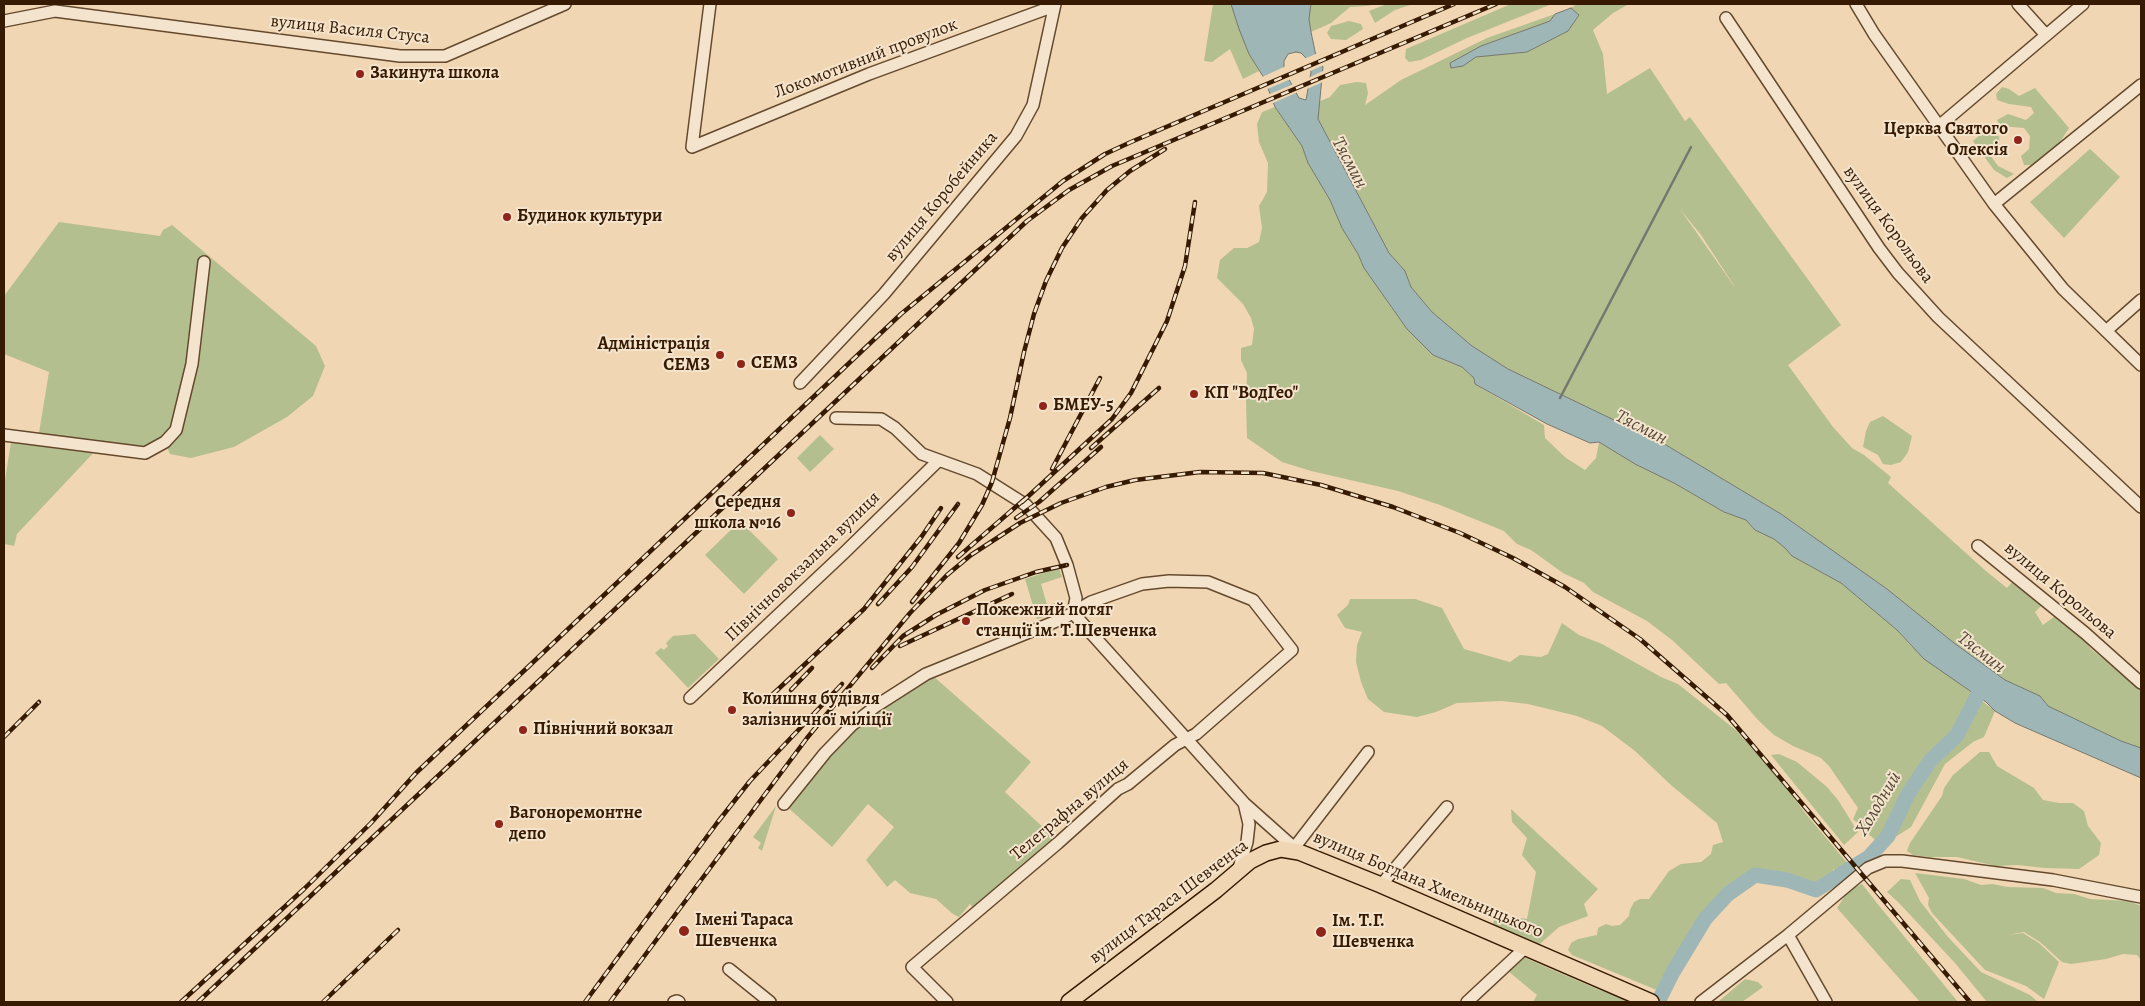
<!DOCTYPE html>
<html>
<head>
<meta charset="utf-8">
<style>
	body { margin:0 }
	#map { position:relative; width:2145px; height:1006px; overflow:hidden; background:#f0d6b2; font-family:Alegreya,serif }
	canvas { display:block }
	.frame { position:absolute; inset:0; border:5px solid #361a01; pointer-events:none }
</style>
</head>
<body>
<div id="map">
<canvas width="2145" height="1006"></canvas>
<div class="frame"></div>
</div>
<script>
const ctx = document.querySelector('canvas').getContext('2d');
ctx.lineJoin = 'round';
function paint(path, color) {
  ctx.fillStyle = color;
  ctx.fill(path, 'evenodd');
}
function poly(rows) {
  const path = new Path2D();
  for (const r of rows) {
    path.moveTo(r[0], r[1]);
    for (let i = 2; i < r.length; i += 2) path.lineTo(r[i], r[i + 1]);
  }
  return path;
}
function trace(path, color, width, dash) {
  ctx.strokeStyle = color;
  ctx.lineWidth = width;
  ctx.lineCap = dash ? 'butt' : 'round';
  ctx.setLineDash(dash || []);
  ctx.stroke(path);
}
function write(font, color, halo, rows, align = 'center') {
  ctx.font = font + ' Alegreya,serif';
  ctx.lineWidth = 4;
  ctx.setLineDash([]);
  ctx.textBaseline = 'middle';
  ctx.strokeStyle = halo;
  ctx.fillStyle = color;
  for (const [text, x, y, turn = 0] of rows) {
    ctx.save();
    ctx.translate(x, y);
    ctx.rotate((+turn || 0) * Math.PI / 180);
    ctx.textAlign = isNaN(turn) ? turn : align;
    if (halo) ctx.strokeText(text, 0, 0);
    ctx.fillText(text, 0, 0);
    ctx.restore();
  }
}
paint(poly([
	[1213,4,1231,4,1249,54,1259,71,1243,79,1230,49,1212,62,1204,61],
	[1311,4,1377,4,1367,6,1350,7,1331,23,1311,32,1309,19],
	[1387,4,1413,4,1395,10,1375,23,1369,11],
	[1511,4,1552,4,1467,38,1421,60,1409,62,1405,58,1406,49],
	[1577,4,1629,4,1613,13,1593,30,1603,54,1607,94,1650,68,1685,121,1690,117,1841,325,1788,365,1833,427,1852,448,1864,455,1891,477,1888,483,1986,571,2007,588,2014,580,2043,604,2035,612,2043,625,2055,616,2082,638,2091,649,2141,690,2141,748,2121,741,2048,706,2040,696,2005,680,1954,643,1887,589,1781,514,1666,445,1508,369,1472,346,1432,312,1411,287,1405,271,1389,253,1318,119,1318,102,1330,97,1340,85,1357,82,1366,83,1368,93,1365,105,1401,80,1487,38,1555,14,1551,21,1481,46,1463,66,1476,57,1527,52,1568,31,1579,15,1571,8],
	[1680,209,1701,235,1735,287,1734,286],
	[1349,21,1361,24,1363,29,1346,40,1331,39,1327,33,1331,26],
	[2002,87,2009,89,2019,96,2035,88,2069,128,2060,142,2032,165,2024,165,2021,156,2029,149,2030,136,2024,128,2000,126,1997,120,2008,114,2026,120,2034,113,2031,107,2009,104,1997,100,1996,94],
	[1275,107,1302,146,1308,163,1330,200,1342,228,1358,254,1364,268,1407,329,1433,355,1462,367,1474,378,1475,384,1544,425,1545,438,1566,458,1585,470,1596,458,1599,442,1635,464,1670,481,1724,512,1746,520,1755,530,1774,539,1785,548,1792,556,1841,583,1897,630,1911,646,1995,711,1984,737,1973,742,1945,764,1911,827,1889,841,1876,841,1853,819,1858,808,1829,766,1821,758,1793,746,1774,735,1758,720,1726,683,1719,684,1672,640,1647,621,1593,592,1584,583,1563,573,1531,550,1517,544,1504,531,1440,505,1398,491,1311,471,1282,462,1247,438,1246,400,1247,373,1241,360,1241,348,1252,345,1254,329,1251,318,1243,304,1217,278,1220,260,1234,248,1247,248,1259,242,1262,228,1259,206,1267,192,1268,163,1259,142,1257,124,1262,112],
	[1990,126,1992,134,1999,136,2000,147,1990,155,1998,166,2014,174,2007,178,1994,170,1973,141],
	[2090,149,2120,177,2064,238,2030,202],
	[59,222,160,236,163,230,172,225,316,346,325,366,313,396,287,417,234,447,191,458,170,454,165,442,154,449,99,447,17,534,14,546,4,544,4,486,12,436,38,439,49,372,4,354,4,296],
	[1883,416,1912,436,1908,452,1901,462,1891,465,1883,464,1878,455,1863,447,1866,431,1870,422],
	[820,435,834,449,810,472,797,458],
	[740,521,778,559,744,594,705,555],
	[1059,568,1062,577,1041,584,1047,605,1055,603,1058,613,1037,619,1025,579],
	[1350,599,1415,599,1442,608,1464,649,1510,662,1520,655,1541,657,1548,654,1562,623,1579,635,1602,644,1661,677,1678,684,1737,731,1787,788,1805,813,1849,865,1848,872,1839,876,1839,872,1833,869,1833,874,1824,881,1810,884,1772,875,1753,874,1733,887,1697,922,1698,931,1665,988,1659,991,1572,955,1568,950,1571,943,1578,939,1597,935,1598,928,1606,924,1612,926,1620,925,1629,916,1630,910,1634,902,1640,899,1649,899,1669,871,1681,864,1701,862,1711,854,1713,845,1723,842,1717,823,1672,786,1635,751,1602,726,1577,716,1528,704,1502,701,1457,703,1436,712,1417,717,1384,712,1368,699,1361,682,1356,662,1357,645,1362,632,1345,628,1337,615,1348,605],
	[695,634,719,659,688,688,655,653,661,648,664,650,668,646,666,643,673,636],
	[933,676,1031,762,1005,792,1059,842,976,912,970,904,959,917,953,914,936,899,910,893,895,880,887,887,866,860,894,827,868,804,832,847,784,804,852,725],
	[1980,752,1989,752,1997,766,2034,788,2043,800,2059,803,2073,803,2084,811,2088,826,2101,843,2099,855,2079,869,2045,868,2017,865,1996,866,1957,857,1929,857,1913,855,1907,851,1910,843,1942,796,1944,788,1953,775],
	[1779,754,1797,762,1827,787,1838,800,1858,832,1844,845,1771,755],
	[776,806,762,851,758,848,761,843,753,837],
	[1511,809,1598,889,1584,904,1588,916,1559,927,1533,950,1489,931,1497,915,1527,919,1536,872,1522,855,1527,838,1512,822],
	[1915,873,1964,879,1981,885,1993,884,2007,887,2043,888,2056,893,2074,894,2090,899,2129,901,2141,906,2141,960,2137,955,2123,954,2106,959,2071,964,2062,962,2040,942,2024,932,2007,935,2023,933,2039,943,2059,962,2044,999,2026,986,1985,970,1932,913,1928,905,1929,898],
	[1901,879,1910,880,1920,901,1930,914,1948,937,1981,972,2030,995,2038,1002,1987,1002,1955,963,1899,903,1887,892],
	[1862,884,1876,902,1958,1002,1920,1002,1837,908,1849,890],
	[1523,957,1597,989,1632,1002,1533,1002,1537,995,1508,971],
	[1745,979,1758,982,1763,987,1742,1002,1718,1002]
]), '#b4bf90');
const water = poly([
	[1231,4,1311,4,1309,19,1311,32,1316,56,1323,67,1318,119,1389,253,1405,271,1411,287,1432,312,1472,346,1508,369,1666,445,1781,514,1887,589,1954,643,2005,680,2040,696,2048,706,2121,741,2141,748,2141,778,2015,723,1995,711,1986,702,1924,659,1897,630,1841,583,1792,556,1785,548,1774,539,1755,530,1746,520,1724,512,1674,483,1635,464,1599,442,1590,443,1547,424,1475,384,1474,378,1462,367,1433,355,1407,329,1364,268,1358,254,1342,228,1330,200,1308,163,1302,146,1275,107,1264,78,1249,54,1239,29,1231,4],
	[1296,52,1301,53,1307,59,1311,72,1306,100,1299,98,1284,70,1284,61,1288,54,1296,52],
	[1571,8,1579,15,1568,31,1527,52,1476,57,1463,66,1451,68,1450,63,1481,46,1550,21,1555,14,1571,8]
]);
paint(water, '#9fb6b7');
trace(water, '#75786e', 1);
paint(poly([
	[1318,53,1324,65,1308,72,1304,59],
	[1286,66,1291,79,1265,90,1260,78],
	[1325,70,1325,81,1307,89,1308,78],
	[1294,84,1298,92,1271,104,1267,95]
]), '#f0d6b2');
trace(poly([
	[1560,398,1691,147]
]), '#75786e', 2.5);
trace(poly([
	[1658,1002,1673,972,1705,919,1728,894,1755,875,1787,880,1816,890,1869,857,1888,836,1908,794,1930,761,1957,735,1984,683]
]), '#9fb6b7', 15);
const minor = poly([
	[710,4,692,147,869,74,1054,6],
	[1856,4,1874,34,1994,204,2063,289,2141,365],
	[2018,4,2046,35],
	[1726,18,1879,248,1898,273,1938,317,2141,507],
	[4,21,55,11,400,56,445,56,565,4],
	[1939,126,2083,4],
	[1994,204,2141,85],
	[2106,331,2141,300],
	[800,383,884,294,1016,136,1033,105,1055,4],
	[836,418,881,419,895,428,922,454,977,474,1026,505,1056,538,1067,565,1076,598,1073,613,1244,803,1299,852],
	[4,435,145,453,165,442,176,430,192,364,204,262],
	[1978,546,2085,633,2141,683],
	[690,698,844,553,938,461],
	[784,804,825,753,852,725,876,706,926,674,1064,618,1091,602,1142,584,1169,581,1208,582,1253,600,1292,650,1196,734,1175,745,1128,784,1118,789,1058,843,912,967,947,1002],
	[1294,848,1368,752],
	[1238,871,1247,842,1249,824,1244,803],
	[1381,885,1447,807],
	[1788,935,1826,1002],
	[729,969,770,1002],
	[674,1002,677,1001,679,1002],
	[1467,1002,1526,947],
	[1701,1002,1788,935,1868,868,1885,861,1902,861,2053,880,2141,897]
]);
const major = poly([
	[1069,1002,1216,890,1250,861,1266,853,1281,849,1299,852,1381,885,1651,1002]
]);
trace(minor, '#64492d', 14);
trace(major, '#361a01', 18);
trace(minor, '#f5e4cd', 11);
trace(major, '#f0d6b2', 15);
const rail = poly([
	[1091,448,1159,388],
	[1052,469,1100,378],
	[1022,502,1112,419,1131,393,1167,321,1185,266,1195,202],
	[1016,518,1039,502,1101,447],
	[958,557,1026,498],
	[912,602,959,543,982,505,992,482,1010,418,1024,352,1034,314,1046,281,1062,248,1082,218,1107,190,1130,171,1165,149],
	[878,604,912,567,958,504],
	[900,646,1012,594],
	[872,668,903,636,936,615,985,590,1036,572,1067,565],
	[791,690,812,668],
	[773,694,864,609,922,536,941,508],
	[4,737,39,702],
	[181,1002,304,889,371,823,416,773,901,314,1063,181,1105,154,1131,142,1454,4],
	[198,1002,1027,221,1069,190,1112,166,1496,4],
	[323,1002,398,930],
	[585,1002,717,823,750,781,842,684],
	[610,1002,807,738,910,613,947,575,971,555,1020,523,1061,503,1106,487,1135,480,1200,472,1263,473,1321,485,1393,507,1460,533,1513,558,1565,587,1640,639,1727,715,1970,1002]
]);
trace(rail, '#361a01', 4.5);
trace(rail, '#f5e4cd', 2.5, [8]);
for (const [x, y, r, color] of [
	[360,74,5,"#8f2418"],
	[2018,140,5,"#8f2418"],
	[507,217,5,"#8f2418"],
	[720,355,5,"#8f2418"],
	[741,364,5,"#8f2418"],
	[1194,394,5,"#8f2418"],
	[1043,406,5,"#8f2418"],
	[791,513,5,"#8f2418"],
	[966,621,5,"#8f2418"],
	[732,710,5,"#8f2418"],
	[523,730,5,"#8f2418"],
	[499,824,5,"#8f2418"],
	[684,931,6,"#8f2418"],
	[1321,932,6,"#8f2418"]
]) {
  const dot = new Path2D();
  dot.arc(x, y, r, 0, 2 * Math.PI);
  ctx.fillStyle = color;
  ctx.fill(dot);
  trace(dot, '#f5e4cd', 2);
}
write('18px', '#361a01', '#f5e4cd', [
	["вулиця Василя Стуса",350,30,6],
	["Локомотивний провулок",866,59,-21],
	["вулиця Коробейника",942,197,-50],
	["вулиця Корольова",1888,225,54],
	["Північновокзальна вулиця",803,567,-44],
	["вулиця Корольова",2060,591,40],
	["Телеграфна вулиця",1070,810,-40],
	["вулиця Богдана Хмельницького",1428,885,23],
	["вулиця Тараса Шевченка",1169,902,-37]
]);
write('bold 18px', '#361a01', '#f5e4cd', [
	["Закинута школа",370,74],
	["Церква Святого",2008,130,"right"],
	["Олексія",2008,151,"right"],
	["Будинок культури",517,217],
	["Адміністрація",710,345,"right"],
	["СЕМЗ",710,366,"right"],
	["СЕМЗ",751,364],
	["КП \"ВодГео\"",1204,394],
	["БМЕУ-5",1053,406],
	["Середня",781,503,"right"],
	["школа №16",781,524,"right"],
	["Пожежний потяг",976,611],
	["станції ім. Т.Шевченка",976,632],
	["Колишня будівля",742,700],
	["залізничної міліції",742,721],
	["Північний вокзал",533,730],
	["Вагоноремонтне",509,814],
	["депо",509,835],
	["Імені Тараса",695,921],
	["Шевченка",695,942],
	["Ім. Т.Г.",1332,922],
	["Шевченка",1332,943]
], 'left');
write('italic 19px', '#564938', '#f5e4cd', [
	["Тясмин",1349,163,62],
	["Тясмин",1641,428,27],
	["Тясмин",1981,653,38],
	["Холодний",1879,804,-59]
]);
</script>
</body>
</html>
